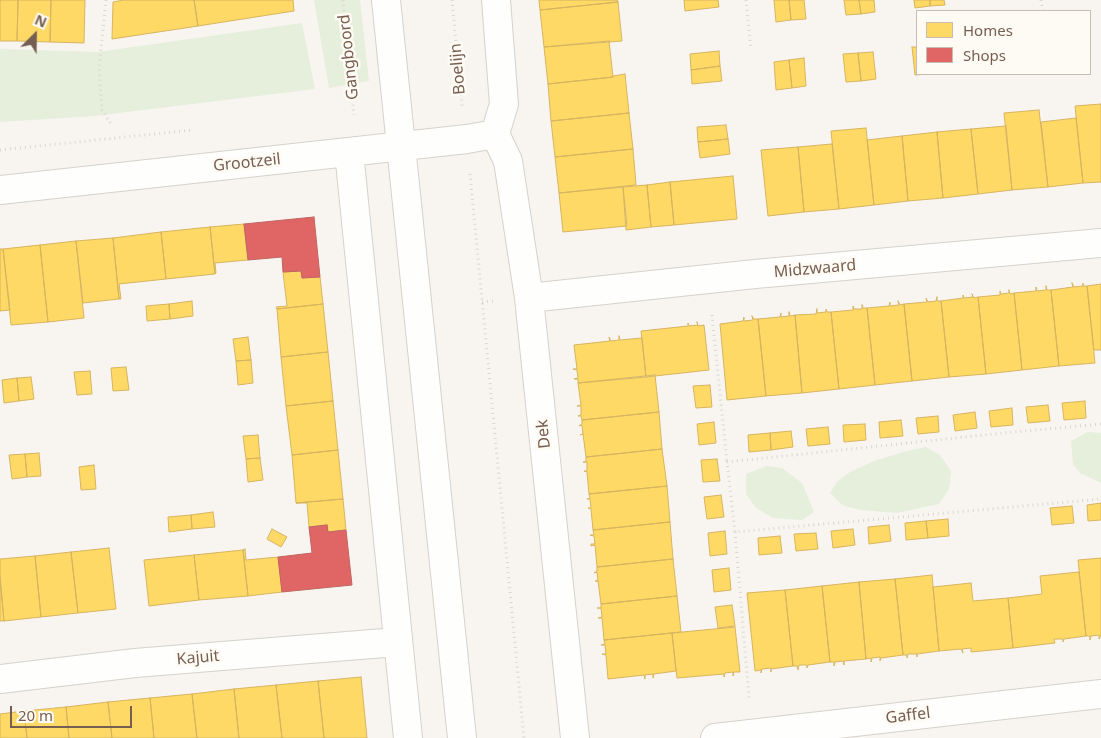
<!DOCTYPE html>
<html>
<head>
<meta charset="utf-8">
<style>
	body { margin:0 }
	#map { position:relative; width:1101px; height:738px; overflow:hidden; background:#f8f5f0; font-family:"Noto Sans",sans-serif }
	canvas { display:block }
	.legend { position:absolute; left:916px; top:10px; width:175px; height:65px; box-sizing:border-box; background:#fefaf4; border:1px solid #c8bcb3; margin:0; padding:6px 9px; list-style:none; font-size:15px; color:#765f51 }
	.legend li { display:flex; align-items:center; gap:10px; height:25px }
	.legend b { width:25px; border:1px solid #c8bcb3 }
	.north { position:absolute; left:10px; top:10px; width:50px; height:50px; -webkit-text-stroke:4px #fefaf4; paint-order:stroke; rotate:23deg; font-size:14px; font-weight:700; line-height:20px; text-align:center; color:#765f51 }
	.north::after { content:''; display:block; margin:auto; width:18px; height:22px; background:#765f51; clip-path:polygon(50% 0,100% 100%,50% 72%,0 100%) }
	.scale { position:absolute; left:10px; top:706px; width:122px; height:22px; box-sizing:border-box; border:2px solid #765f51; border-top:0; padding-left:6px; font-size:15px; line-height:18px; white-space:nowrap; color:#765f51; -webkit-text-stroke:4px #fefaf4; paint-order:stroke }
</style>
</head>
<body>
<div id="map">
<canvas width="1101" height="738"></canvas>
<ul class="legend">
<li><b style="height:14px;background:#ffd966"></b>Homes</li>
<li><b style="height:14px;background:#e06666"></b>Shops</li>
</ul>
<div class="north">N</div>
<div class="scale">20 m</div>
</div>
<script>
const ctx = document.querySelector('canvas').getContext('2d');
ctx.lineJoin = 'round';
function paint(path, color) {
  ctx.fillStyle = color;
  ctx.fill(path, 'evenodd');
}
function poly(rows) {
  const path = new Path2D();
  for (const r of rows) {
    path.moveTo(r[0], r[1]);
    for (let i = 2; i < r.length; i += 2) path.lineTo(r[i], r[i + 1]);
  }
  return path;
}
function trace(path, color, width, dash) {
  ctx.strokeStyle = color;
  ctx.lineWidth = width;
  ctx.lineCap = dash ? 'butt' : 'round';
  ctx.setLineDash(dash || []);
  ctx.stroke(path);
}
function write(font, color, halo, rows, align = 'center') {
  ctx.font = font + ' "Noto Sans",sans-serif';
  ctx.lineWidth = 5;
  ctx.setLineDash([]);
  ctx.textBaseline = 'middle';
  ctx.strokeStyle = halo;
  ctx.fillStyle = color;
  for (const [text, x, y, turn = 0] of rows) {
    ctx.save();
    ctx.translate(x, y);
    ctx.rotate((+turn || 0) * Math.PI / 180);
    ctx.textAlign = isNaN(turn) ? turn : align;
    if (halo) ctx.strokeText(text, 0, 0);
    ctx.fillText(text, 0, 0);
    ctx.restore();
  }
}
paint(poly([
	[314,0,360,0,369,81,329,88],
	[302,23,315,89,94,116,0,122,0,49,98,52],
	[1088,432,1101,433,1101,483,1080,473,1073,464,1071,441],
	[926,447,940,455,951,471,949,489,939,504,897,513,860,510,842,505,830,493,837,482,850,472,874,461,907,451],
	[766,466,782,468,802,483,814,512,802,520,773,518,756,508,746,494,746,474]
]), '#e6eedc');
const homes = poly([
	[0,0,18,0,17,41,0,41,0,0],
	[18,0,51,0,50,42,17,41,18,0],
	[51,0,85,0,84,43,50,42,51,0],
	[123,0,194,0,198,26,112,39,113,2,123,0],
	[194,0,293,0,294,11,198,26,194,0],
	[539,0,617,0,618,2,540,10,539,0],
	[684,0,718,0,719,7,685,11,684,0],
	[774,0,789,0,791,20,776,22,774,0],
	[789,0,804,0,806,19,791,20,789,0],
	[844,0,859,0,861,14,846,15,844,0],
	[859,0,874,0,875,12,861,14,859,0],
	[914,0,930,0,930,6,915,8,914,0],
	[930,0,944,0,945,5,930,6,930,0],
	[618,2,622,41,544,47,540,10,618,2],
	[609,41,613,77,548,84,544,47,609,41],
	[912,47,917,47,917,74,929,74,915,75,912,47],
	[719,51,720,66,691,70,690,54,719,51],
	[873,52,876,79,861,81,858,53,873,52],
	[858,53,861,81,846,82,843,54,858,53],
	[804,58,806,86,792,88,789,60,804,58],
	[789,60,792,88,776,90,774,62,789,60],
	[720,66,722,81,692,84,691,70,720,66],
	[625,74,629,113,551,121,548,84,613,77,613,76,625,74],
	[1101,104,1101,182,1083,183,1075,106,1101,104],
	[1039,110,1048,187,1012,190,1004,113,1039,110],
	[629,113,633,149,555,157,551,121,629,113],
	[1076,118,1083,183,1048,187,1041,122,1076,118],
	[726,125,728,139,698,142,697,127,726,125],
	[1006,126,1012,190,978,194,971,129,1006,126],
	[866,128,874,205,839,209,831,131,866,128],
	[971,129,978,194,943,198,937,132,971,129],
	[937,132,943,198,908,201,902,136,937,132],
	[902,136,908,201,874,205,867,140,902,136],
	[728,139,730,154,700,158,698,142,728,139],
	[832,144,839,209,804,212,798,147,832,144],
	[798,147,804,212,768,216,761,150,798,147],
	[633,149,636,185,559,193,555,157,633,149],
	[733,176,737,219,674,225,670,182,733,176],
	[670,182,674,225,651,227,647,185,670,182],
	[647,185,651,227,626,230,623,187,647,185],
	[623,187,627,226,563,232,559,193,623,187],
	[244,224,248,260,215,263,216,273,215,274,210,227,244,224],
	[210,227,215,274,166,279,161,232,210,227],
	[161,232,166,279,119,284,121,299,119,299,113,238,161,232],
	[113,238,119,299,83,303,76,241,113,238],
	[76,241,84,318,48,322,40,245,76,241],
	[40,245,48,322,11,325,3,249,40,245],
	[0,249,3,249,10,310,0,311,0,249],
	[301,271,302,278,320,277,323,304,277,309,276,307,287,306,283,272,301,271],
	[1072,283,1074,287,1083,286,1083,283,1083,286,1087,286,1095,363,1059,366,1051,290,1073,287,1072,283],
	[1101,284,1101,350,1094,350,1087,286,1101,284],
	[1046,286,1047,290,1051,290,1059,366,1022,370,1014,293,1036,291,1036,287,1037,291,1046,290,1046,286],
	[1009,290,1010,294,1014,293,1022,370,986,374,978,297,1000,295,1000,291,1001,294,1009,293,1009,290],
	[972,294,974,298,978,297,986,374,949,377,941,301,963,298,963,295,964,298,973,297,972,294],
	[937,297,937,301,941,301,949,377,912,381,904,304,927,302,926,298,928,302,936,301,937,297],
	[192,301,193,316,170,319,169,304,192,301],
	[898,301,900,305,904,304,912,381,875,385,867,308,889,306,890,302,890,306,899,305,898,301],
	[169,304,170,319,147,321,146,306,169,304],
	[323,304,328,352,281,357,277,309,323,304],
	[862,305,863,308,867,308,875,385,839,389,831,312,853,310,853,306,854,309,862,309,862,305],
	[817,309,817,313,826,312,826,309,827,312,831,312,839,389,802,393,795,315,816,314,817,309],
	[789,312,790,316,795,315,802,393,766,396,758,319,780,317,781,313,781,317,789,316,789,312],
	[752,316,754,319,758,319,766,396,727,400,720,324,743,321,744,317,744,321,753,320,752,316],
	[697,322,698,326,704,325,709,370,646,377,641,331,688,326,688,323,689,326,698,325,697,322],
	[619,336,620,340,642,338,646,377,578,383,578,379,574,379,578,378,577,370,573,369,577,369,574,345,610,341,609,337,611,341,619,340,619,336],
	[248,337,251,360,236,361,233,339,248,337],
	[328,352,333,401,286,406,281,357,328,352],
	[251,360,253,383,238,385,236,361,251,360],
	[126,367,129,390,113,391,111,368,126,367],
	[90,371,92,394,77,395,74,372,90,371],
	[655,375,659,412,582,420,581,416,578,416,581,415,581,406,577,406,581,405,578,383,655,375],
	[31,377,34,399,19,401,17,378,31,377],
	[17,378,19,401,4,403,2,380,17,378],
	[710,385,712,407,696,408,693,386,710,385],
	[333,401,338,450,292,455,286,406,333,401],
	[1085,401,1086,418,1064,420,1062,403,1085,401],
	[1048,405,1050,421,1028,423,1026,407,1048,405],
	[1012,408,1013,425,991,427,989,411,1012,408],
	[659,412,662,449,586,457,583,434,580,435,583,434,582,425,579,426,582,424,582,420,659,412],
	[975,412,977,428,955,431,953,415,975,412],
	[938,416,939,432,918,434,916,418,938,416],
	[901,420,903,436,880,438,879,422,901,420],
	[714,422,716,443,699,445,697,424,714,422],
	[865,424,866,440,844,442,843,425,865,424],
	[828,427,830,444,808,446,806,429,828,427],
	[791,431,793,447,771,450,770,433,791,431],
	[770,433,771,450,749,452,748,435,770,433],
	[258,435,260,458,246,459,243,436,258,435],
	[662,449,667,486,589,494,587,472,584,471,587,471,587,462,583,462,586,462,586,457,662,449],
	[338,450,343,499,296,503,292,455,338,450],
	[39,453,41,476,27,477,25,454,39,453],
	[25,454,27,477,12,479,9,455,25,454],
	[260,458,263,480,248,482,246,459,260,458],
	[717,459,720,481,703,482,701,460,717,459],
	[94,465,96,489,81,490,79,467,94,465],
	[667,486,670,522,593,530,591,509,588,508,591,508,590,499,587,499,590,498,589,494,667,486],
	[721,495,724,517,707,519,704,497,721,495],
	[343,499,346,530,328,532,327,525,309,527,307,503,296,503,343,499],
	[1101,503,1101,520,1088,521,1087,505,1101,503],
	[1072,506,1074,523,1052,525,1050,508,1072,506],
	[213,512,215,527,192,529,191,515,213,512],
	[191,515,192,529,169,532,168,517,191,515],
	[948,519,949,536,928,538,926,521,948,519],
	[926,521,928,538,906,540,905,523,926,521],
	[670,522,673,559,597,567,595,545,591,546,591,544,595,544,594,536,590,535,594,535,593,530,670,522],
	[889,525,891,541,869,544,868,527,889,525],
	[272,529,287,537,281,547,267,539,272,529],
	[853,529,855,545,833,548,831,531,853,529],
	[725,531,727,554,710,556,708,533,725,531],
	[816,533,818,549,796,551,794,534,816,533],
	[780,536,782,553,759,555,758,538,780,536],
	[109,548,116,609,78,613,71,552,109,548],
	[245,549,246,560,278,557,282,592,248,596,243,550,245,549],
	[243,550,248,596,199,600,194,555,243,550],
	[71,552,78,613,41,617,35,556,71,552],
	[194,555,199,600,149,606,144,560,194,555],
	[35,556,41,617,4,621,0,577,0,559,35,556],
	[1101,558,1101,635,1099,639,1099,635,1091,636,1090,640,1090,636,1086,636,1078,560,1101,558],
	[673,559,677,596,601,604,598,581,595,581,598,581,597,572,594,573,597,571,597,567,673,559],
	[729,568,731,590,714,592,712,570,729,568],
	[1079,572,1086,636,1064,639,1063,642,1063,639,1054,639,1055,643,1013,648,1008,598,1042,594,1040,576,1079,572],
	[932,575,939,651,917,654,917,657,917,654,908,654,907,658,907,655,903,655,895,579,932,575],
	[0,577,4,621,0,621,0,577],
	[895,579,903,655,881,658,880,661,880,657,872,658,871,662,871,658,866,659,859,582,895,579],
	[859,582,866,659,844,661,844,665,843,661,835,662,834,666,834,662,830,662,822,586,859,582],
	[971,583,973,601,1008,598,1013,648,971,652,971,648,962,649,963,653,961,649,939,651,933,587,971,583],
	[822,586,830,662,808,665,807,668,807,665,799,665,798,670,797,666,793,666,785,590,822,586],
	[785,590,793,666,771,669,771,672,771,668,762,669,761,673,761,670,755,671,747,593,785,590],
	[677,596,681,632,604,640,602,618,598,618,602,617,601,608,597,608,601,608,601,604,677,596],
	[732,605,735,626,718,628,715,607,732,605],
	[735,627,740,672,734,672,733,676,733,672,725,673,724,677,724,674,677,678,672,633,735,627],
	[672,633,676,671,654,674,653,678,653,674,645,675,645,679,644,675,608,679,606,655,602,654,606,654,605,645,601,645,605,644,604,640,672,633],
	[361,677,367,738,324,738,318,681,361,677],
	[318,681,324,738,282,738,276,685,318,681],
	[276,685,282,738,239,738,234,689,276,685],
	[234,689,239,738,197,738,192,694,234,689],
	[192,694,197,738,154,738,150,698,192,694],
	[150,698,154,738,112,738,108,702,150,698],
	[108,702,112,738,69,738,66,707,108,702],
	[66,707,69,738,27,738,24,711,66,707],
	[24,711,27,738,0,738,0,714,24,711]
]);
paint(homes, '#ffd966');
trace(homes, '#d6b460', 1);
const shops = poly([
	[314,217,320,277,302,278,301,271,283,272,282,257,248,260,244,224,314,217],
	[327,525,328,532,346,530,352,585,282,592,278,557,312,553,309,527,327,525]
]);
paint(shops, '#e06666');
trace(shops, '#c06460', 1);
const minor = poly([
	[386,0,462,738],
	[495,134,508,161,529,298,575,738],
	[495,134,504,104,496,0],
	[349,152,408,738],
	[0,190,467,139,495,134],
	[529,298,755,274,1101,243],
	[0,679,135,663,397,642],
	[715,738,1101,694]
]);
trace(minor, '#d6d1cb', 30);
trace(poly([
	[106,0,99,68,102,110,111,124],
	[343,0,354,115],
	[452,0,462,106],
	[746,0,751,49],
	[1041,0,1043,11],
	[0,150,193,130],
	[470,174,524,738],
	[482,302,494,301],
	[712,315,727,462],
	[1101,424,1003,433,727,462,735,532,1101,499],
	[735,532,749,698]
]), '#dad5d1', 3, [1, 4]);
trace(minor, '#fefefd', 28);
write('16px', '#765f51', '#fefaf4', [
	["Gangboord",349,57,-96],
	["Boelijn",458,69,-95],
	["Grootzeil",247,163,-6],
	["Midzwaard",815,269,-5],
	["Dek",544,434,-96],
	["Kajuit",198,658,-5],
	["Gaffel",908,716,-7]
]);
</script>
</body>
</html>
